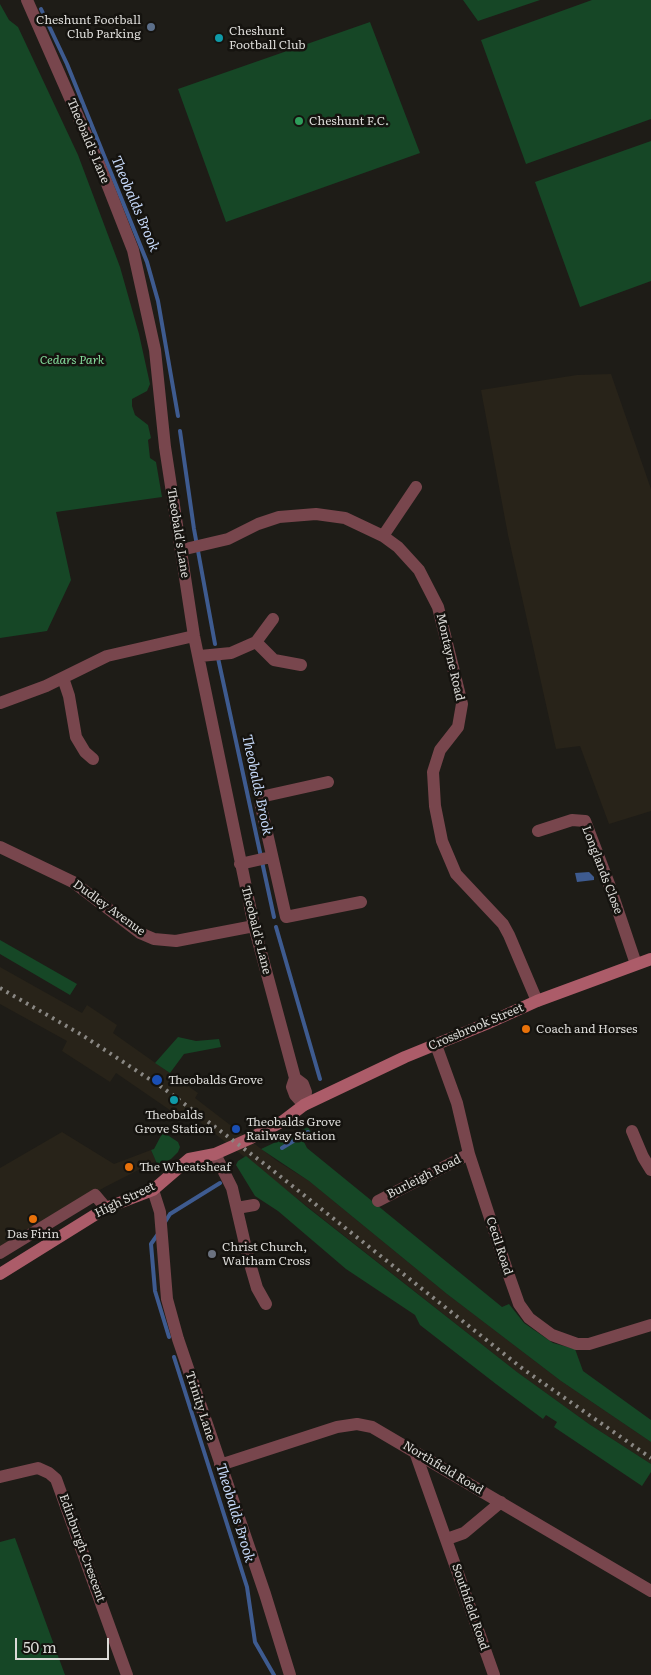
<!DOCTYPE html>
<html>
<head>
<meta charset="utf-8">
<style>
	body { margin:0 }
	#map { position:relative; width:651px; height:1675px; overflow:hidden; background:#1e1c17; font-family:Literata,serif }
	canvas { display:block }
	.scale { position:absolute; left:15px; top:1638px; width:94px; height:22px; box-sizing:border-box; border:2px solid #dbdad7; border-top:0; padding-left:6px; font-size:15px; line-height:18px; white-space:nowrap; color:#dbdad7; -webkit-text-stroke:4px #15130f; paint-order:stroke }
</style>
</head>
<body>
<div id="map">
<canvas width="651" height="1675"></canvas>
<div class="scale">50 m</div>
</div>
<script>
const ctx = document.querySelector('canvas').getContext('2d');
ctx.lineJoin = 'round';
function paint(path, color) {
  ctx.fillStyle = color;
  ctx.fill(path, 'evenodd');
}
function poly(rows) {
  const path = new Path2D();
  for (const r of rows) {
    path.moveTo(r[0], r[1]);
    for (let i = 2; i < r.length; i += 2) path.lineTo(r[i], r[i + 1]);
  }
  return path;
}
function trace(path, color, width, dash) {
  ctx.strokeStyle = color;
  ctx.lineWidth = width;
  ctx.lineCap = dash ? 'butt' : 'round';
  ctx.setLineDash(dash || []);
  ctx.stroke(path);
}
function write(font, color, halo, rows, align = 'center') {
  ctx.font = font + ' Literata,serif';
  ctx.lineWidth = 5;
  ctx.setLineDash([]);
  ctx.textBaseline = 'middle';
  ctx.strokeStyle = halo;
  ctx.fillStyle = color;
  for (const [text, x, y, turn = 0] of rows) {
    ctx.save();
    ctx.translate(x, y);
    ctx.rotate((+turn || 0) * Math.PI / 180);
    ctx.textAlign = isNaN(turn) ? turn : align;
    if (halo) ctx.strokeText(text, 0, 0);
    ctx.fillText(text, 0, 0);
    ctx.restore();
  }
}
paint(poly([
	[611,374,651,489,651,811,609,824,580,746,556,749,508,535,481,390,577,375],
	[0,967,82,1013,87,1005,117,1025,113,1033,198,1093,195,1098,277,1161,309,1181,447,1294,561,1381,651,1442,651,1464,589,1424,517,1372,200,1122,185,1111,180,1117,116,1073,110,1082,62,1051,67,1041,0,1004],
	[62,1132,114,1164,151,1150,156,1161,105,1187,0,1247,0,1168]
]), '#282319');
paint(poly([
	[463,0,540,0,478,21],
	[592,0,651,0,651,119,526,164,481,40],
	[0,4,9,20,18,27,78,155,120,267,139,334,150,384,147,391,132,399,132,406,135,415,148,425,151,438,148,440,150,458,156,462,162,497,56,512,71,580,47,631,0,638],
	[370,22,420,153,226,222,178,89],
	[651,141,651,281,580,307,535,182],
	[0,940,77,984,70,995,0,954],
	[178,1037,196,1041,219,1039,221,1047,184,1054,170,1073,155,1063],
	[308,1127,311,1132,302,1138,307,1148,502,1307,509,1304,524,1323,553,1343,575,1349,583,1371,651,1420,651,1442,561,1381,447,1294,309,1181,261,1149],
	[163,1132,178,1142,180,1147,178,1152,171,1159,158,1166,151,1150,154,1149],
	[246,1156,307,1207,517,1372,589,1424,651,1464,651,1472,642,1486,554,1427,557,1422,546,1415,543,1419,496,1384,420,1325,415,1315,346,1269,278,1211,255,1196,236,1165,238,1161],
	[15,1538,65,1675,0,1675,0,1542]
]), '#164726');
paint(poly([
	[589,872,594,877,594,880,577,882,575,873]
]), '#3e5b90');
trace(poly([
	[41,9,67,64,147,262,158,301,178,416],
	[180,431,194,529,215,644],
	[218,658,274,917],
	[276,927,320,1079],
	[282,1148,308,1132],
	[165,1222,170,1214,220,1183],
	[158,1234,151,1244,155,1291,169,1337],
	[174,1357,247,1587,255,1642,274,1675]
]), '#3e5b90', 4);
trace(poly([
	[27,0,102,171,133,250,155,350,165,447,194,636,254,926,295,1078,292,1087,295,1095,304,1105],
	[383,536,416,487],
	[181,550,228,539,258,524,279,517,316,514,345,518,383,536,398,547,419,570,438,607,462,704,458,727,440,750,433,772,435,806,442,841,456,874,503,924,509,935,537,1001],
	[273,619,256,642,274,660,301,665],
	[200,656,231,653,256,642],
	[63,678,69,696,76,737,85,752,93,759],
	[0,703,46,686,107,656,194,636],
	[328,782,265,796,260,802,286,917,361,902],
	[538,831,572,820,585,821,609,884,636,964],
	[0,847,73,882,140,933,154,939,176,941,254,926],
	[240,864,271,857],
	[436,1045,457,1103,469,1154,507,1270,519,1304,529,1318,552,1335,577,1344,589,1344,651,1325],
	[295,1078,303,1084,306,1092,304,1105],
	[632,1131,643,1157,651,1170],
	[215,1154,232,1188,248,1257,257,1288,266,1304],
	[153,1190,160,1212,167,1299,178,1339,265,1594,290,1675],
	[378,1201,469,1154],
	[237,1208,254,1205],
	[0,1253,95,1195,106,1208],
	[415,1452,494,1675],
	[220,1465,337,1427,357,1424,372,1427,651,1591],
	[0,1477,38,1468,49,1473,56,1479,127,1675],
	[447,1539,464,1533,501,1502]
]), '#78464d', 12);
trace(poly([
	[0,1274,106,1208,153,1190,189,1159,215,1154,251,1138,283,1121,304,1105,405,1057,486,1024,537,1001,651,959]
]), '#ac5c69', 12);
trace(poly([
	[0,988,82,1035,163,1088,271,1169,523,1369,651,1458]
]), '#8a8884', 4, [2.5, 5]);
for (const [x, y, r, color] of [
	[151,27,5,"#5c6f8a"],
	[219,38,5,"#0f9aa8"],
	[299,121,5,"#2e9e5b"],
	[526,1029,5,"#e8710a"],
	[157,1080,6,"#1a4fb4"],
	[174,1100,5,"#0f9aa8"],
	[236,1129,5,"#1a4fb4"],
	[129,1167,5,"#e8710a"],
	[33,1219,5,"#e8710a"],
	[212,1254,5,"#6b7280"]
]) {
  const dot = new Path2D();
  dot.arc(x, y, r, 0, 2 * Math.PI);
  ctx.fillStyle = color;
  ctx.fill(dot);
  trace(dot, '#15130f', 2);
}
write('12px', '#dbdad7', '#15130f', [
	["Cheshunt Football",141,20,"right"],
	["Club Parking",141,34,"right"],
	["Cheshunt",229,31],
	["Football Club",229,45],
	["Cheshunt F.C.",309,121],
	["Coach and Horses",536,1029],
	["Theobalds Grove",168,1080],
	["Theobalds",174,1115,"center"],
	["Grove Station",174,1129,"center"],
	["Theobalds Grove",246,1122],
	["Railway Station",246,1136],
	["The Wheatsheaf",139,1167],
	["Das Firin",33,1234,"center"],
	["Christ Church,",222,1247],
	["Waltham Cross",222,1261]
], 'left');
write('12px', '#dbdad7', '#15130f', [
	["Theobald's Lane",88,141,67],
	["Theobald's Lane",178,533,81],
	["Montayne Road",450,657,77],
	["Longlands Close",602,870,69],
	["Dudley Avenue",109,908,36],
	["Theobald's Lane",256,930,76],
	["Crossbrook Street",476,1027,-23],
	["Burleigh Road",424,1177,-27],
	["High Street",125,1200,-26],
	["Cecil Road",499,1246,72],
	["Trinity Lane",200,1406,72],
	["Northfield Road",443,1468,31],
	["Edinburgh Crescent",82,1548,70],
	["Southfield Road",470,1607,71]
]);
write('italic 12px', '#84db9b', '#15130f', [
	["Cedars Park",72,360]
]);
write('italic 14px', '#c5d8f8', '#15130f', [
	["Theobalds Brook",135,204,67],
	["Theobalds Brook",257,785,78],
	["Theobalds Brook",235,1513,73]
]);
</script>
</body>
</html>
